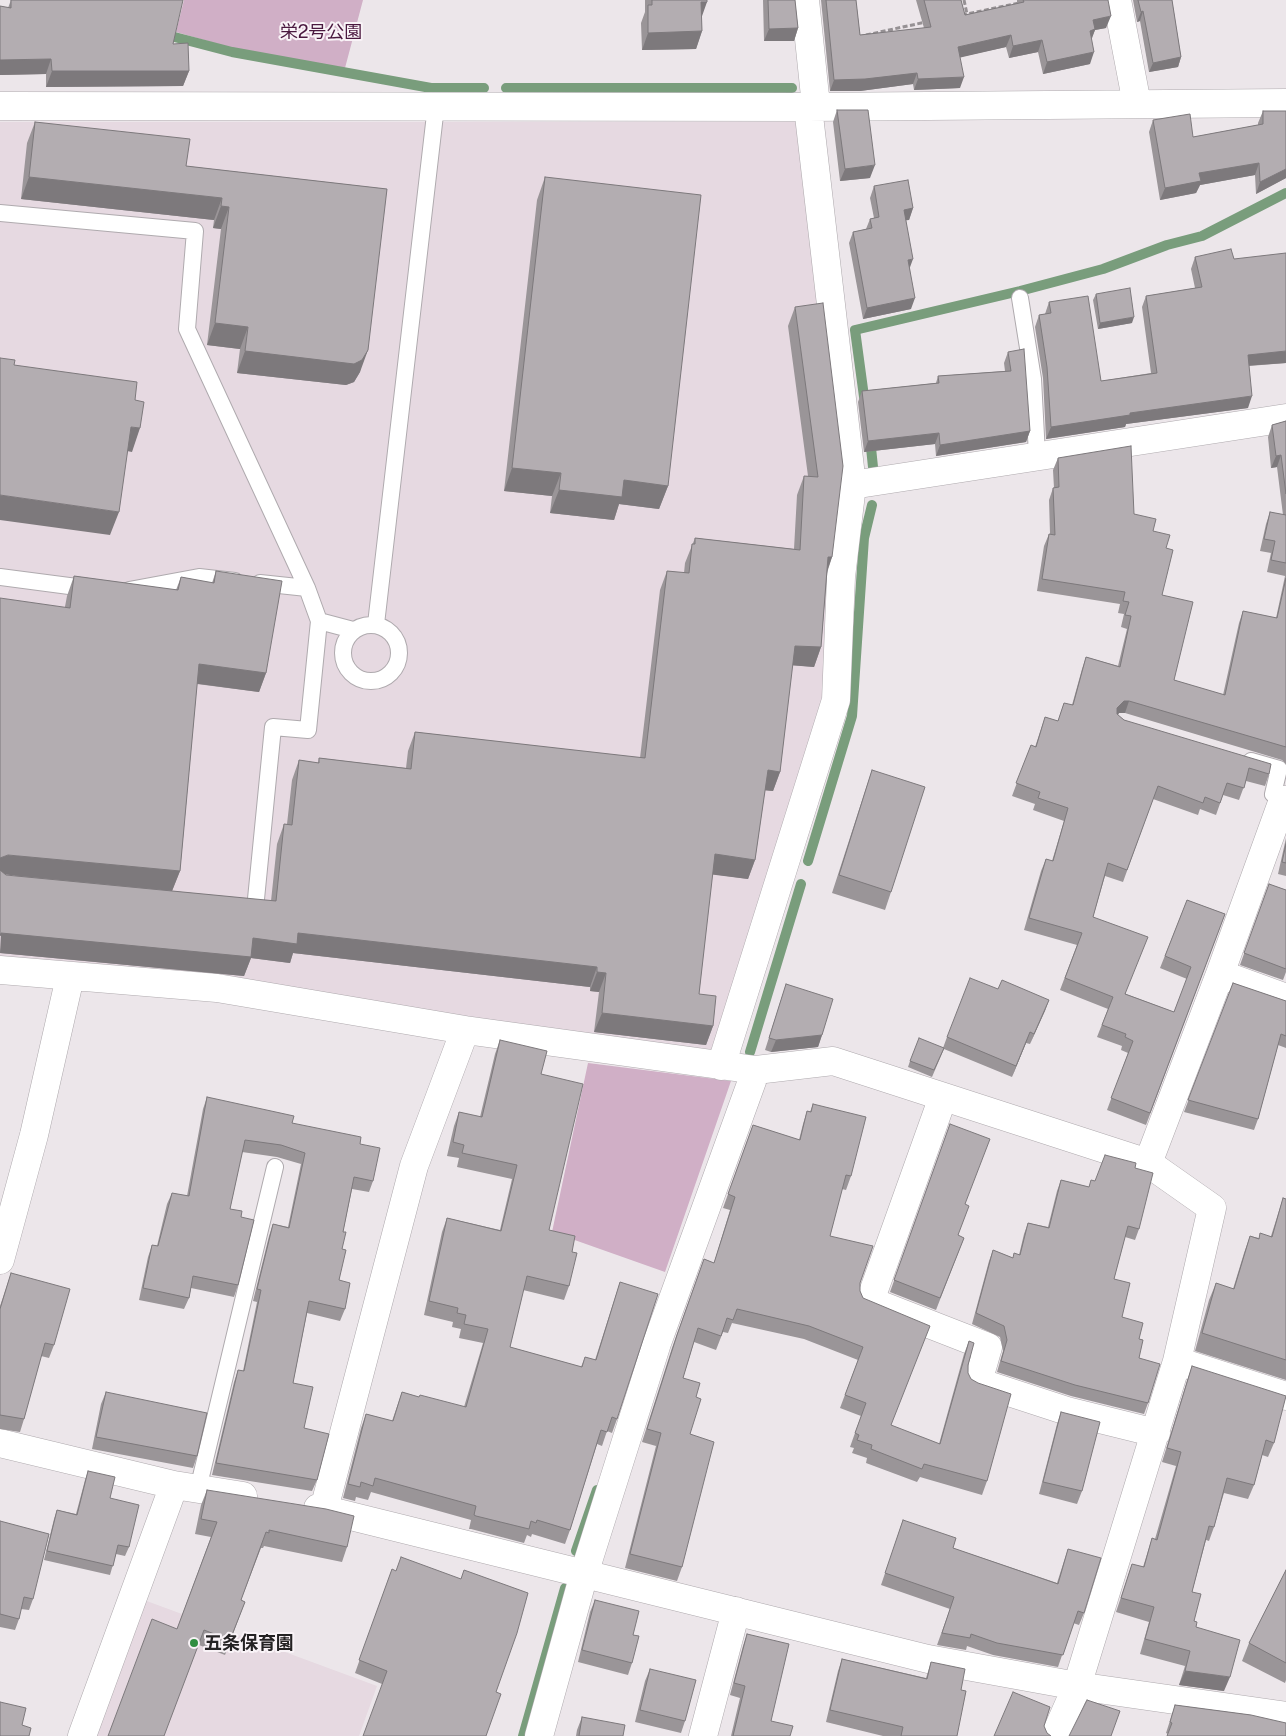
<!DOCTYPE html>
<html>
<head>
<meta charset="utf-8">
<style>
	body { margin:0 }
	canvas { display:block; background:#ece6ea }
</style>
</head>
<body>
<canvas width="1286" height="1736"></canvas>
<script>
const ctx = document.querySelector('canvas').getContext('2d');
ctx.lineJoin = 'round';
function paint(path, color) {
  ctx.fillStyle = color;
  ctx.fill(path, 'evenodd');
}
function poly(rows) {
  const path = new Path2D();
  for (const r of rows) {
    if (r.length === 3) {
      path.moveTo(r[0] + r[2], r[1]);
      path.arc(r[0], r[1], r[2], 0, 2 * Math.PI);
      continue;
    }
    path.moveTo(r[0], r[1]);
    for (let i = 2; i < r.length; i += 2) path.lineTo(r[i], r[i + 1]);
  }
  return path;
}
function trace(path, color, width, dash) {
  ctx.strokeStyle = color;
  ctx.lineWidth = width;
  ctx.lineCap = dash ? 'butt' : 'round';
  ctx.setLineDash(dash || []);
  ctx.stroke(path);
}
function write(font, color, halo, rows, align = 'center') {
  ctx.font = font + ' "Public Sans","Noto Sans JP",sans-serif';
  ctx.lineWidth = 4;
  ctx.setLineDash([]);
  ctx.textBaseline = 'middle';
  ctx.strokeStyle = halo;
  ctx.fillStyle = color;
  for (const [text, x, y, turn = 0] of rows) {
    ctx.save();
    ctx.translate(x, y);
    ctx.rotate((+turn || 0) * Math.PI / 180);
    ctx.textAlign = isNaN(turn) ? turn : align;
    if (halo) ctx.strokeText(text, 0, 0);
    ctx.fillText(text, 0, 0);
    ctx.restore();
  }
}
paint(poly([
	[0,122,796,122,841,482,827,696,712,1050,699,1055,0,962],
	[144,1600,377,1686,359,1736,92,1736]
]), '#e6d9e1');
paint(poly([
	[184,0,363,0,345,68,232,48,176,32],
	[588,1063,731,1081,665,1272,552,1232]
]), '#d0afc6');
trace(poly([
	[163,34,232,52,431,88,484,88],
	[506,88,792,88],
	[865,404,855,330,1020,291,1103,269,1167,245,1202,236,1286,193],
	[870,438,873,467],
	[808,861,852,716,864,538,872,505],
	[750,1052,801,884],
	[576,1551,597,1490],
	[523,1736,565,1588]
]), '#799d7c', 10);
const service = poly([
	[0,213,195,231,187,329,307,588],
	[1020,298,1033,379,1037,455],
	[0,577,92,589],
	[129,590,199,577,235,581],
	[319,621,353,630],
	[376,624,436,106],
	[371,653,28],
	[1251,761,1279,769,1273,794,1283,800],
	[242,908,255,909,273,727,308,730,319,621,307,588,260,583],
	[198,1489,275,1167]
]);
const minor = poly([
	[805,0,816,106],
	[1117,0,1137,104],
	[0,106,808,107,1286,103],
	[852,485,1286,418],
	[0,970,217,988,465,1030,756,1070,833,1061,1148,1163,1212,1208,1177,1361,1077,1686,1055,1736],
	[1220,974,1286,998],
	[721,1066,836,700,841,577,852,485,808,107],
	[943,1097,870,1301,988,1347,978,1382,1067,1411,1156,1433],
	[1148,1163,1220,974,1283,800,1286,800],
	[0,1260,34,1135,70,977],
	[1177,1361,1286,1396],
	[0,1443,174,1485,243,1496],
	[318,1508,928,1659,1077,1686,1286,1716],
	[324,1509,414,1166,465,1030],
	[82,1736,174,1485],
	[539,1736,584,1574,657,1343,756,1070],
	[703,1736,736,1611]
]);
trace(service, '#afaaae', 18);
trace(minor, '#afaaae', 29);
trace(poly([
	[964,0,967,14],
	[962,15,1019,3],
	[866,35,926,22]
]), '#969194', 3, [5, 2.5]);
trace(service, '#fff', 16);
trace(minor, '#fff', 28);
paint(poly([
	[11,0,173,44,189,71,183,86,46,87,46,74,0,75,0,6,8,8],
	[645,0,707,0,701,17,702,31,696,49,642,50,641,23,645,12],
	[763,0,795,0,798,28,794,41,764,41],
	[821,0,856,0,860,35,924,28,916,0,961,0,965,15,1017,4,1017,0,1108,0,1106,28,1095,30,1091,39,1090,64,1043,74,1038,52,1009,58,1006,47,960,57,960,88,914,90,913,84,860,91,830,91],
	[1133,0,1172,0,1181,57,1178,67,1149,72,1140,21,1137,22],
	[837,110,870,178,840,181,833,122],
	[1263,111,1286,111,1286,178,1256,194,1255,175,1200,185,1196,193,1160,200,1149,132,1153,120,1193,137,1258,125,1258,123],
	[35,122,186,166,387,189,360,372,354,382,346,385,237,373,240,349,207,345,221,229,213,228,214,220,21,199,27,143],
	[545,177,668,486,659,509,619,504,614,520,550,513,552,496,504,491,537,200],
	[874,186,913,208,909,220,906,220,910,269,911,309,863,319,849,243,853,232,866,229,870,219,874,218,870,198],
	[1195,257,1234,259,1286,363,1249,366,1248,408,1126,424,1125,427,1046,439,1043,378,1035,327,1039,315,1045,314,1049,302,1101,381,1151,373,1142,307,1146,296,1195,288,1191,269],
	[1096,294,1132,323,1098,329,1093,300],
	[795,307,832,557,827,573,821,647,814,667,792,665,780,772,773,791,765,790,755,860,748,879,712,874,699,994,713,1026,706,1045,594,1032,599,992,590,991,590,987,293,953,290,963,251,958,244,976,0,953,67,596,74,576,176,590,181,577,212,583,216,571,266,673,259,692,197,684,180,871,172,891,271,901,277,844,284,824,287,824,292,780,299,760,318,763,319,758,406,768,408,751,415,732,640,758,660,590,667,571,684,573,685,563,695,538,794,549,797,495,804,476,808,476,788,326],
	[1008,352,1030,431,1026,442,936,456,935,444,864,452,858,402,862,391,936,383,938,376,1005,371,1004,363],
	[1286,421,1286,764,1282,760,1125,713,1119,713,1118,715,1124,720,1269,774,1265,786,1246,781,1239,800,1223,795,1216,815,1200,809,1198,815,1153,799,1123,882,1105,876,1093,917,1126,994,1174,1012,1187,979,1160,968,1187,900,1225,914,1146,1125,1107,1110,1128,1053,1121,1050,1122,1046,1097,1037,1108,1009,1060,990,1077,945,1024,930,1041,871,1046,859,1052,861,1064,821,1033,810,1035,804,1012,796,1031,745,1035,747,1045,717,1058,721,1064,703,1072,705,1082,669,1086,657,1118,666,1127,629,1121,627,1124,614,1118,613,1120,604,1037,591,1044,546,1049,534,1050,534,1049,500,1053,488,1054,488,1053,470,1058,458,1134,514,1153,531,1166,548,1162,595,1174,680,1223,695,1239,623,1243,611,1276,618,1285,576,1267,572,1271,553,1260,551,1266,524,1270,512,1283,515,1277,467,1271,468,1268,437,1272,425],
	[872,770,891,892,885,910,832,893,866,788],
	[1286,838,1286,876,1278,874],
	[1269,884,1286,890,1286,972,1283,980,1240,965],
	[1233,983,1286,1001,1286,1048,1278,1045,1258,1119,1254,1130,1184,1112],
	[786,984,822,1035,818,1047,771,1052,765,1050],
	[998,989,1049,1000,1030,1044,1026,1043,1012,1077,944,1049,932,1077,908,1067,910,1061,943,1048,947,1037],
	[500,1040,541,1074,549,1230,572,1252,569,1286,564,1300,523,1290,510,1347,581,1367,585,1357,595,1360,620,1282,617,1419,612,1433,607,1431,602,1446,597,1444,570,1530,565,1544,532,1534,531,1537,527,1535,524,1543,471,1529,469,1529,471,1520,371,1492,368,1500,356,1497,355,1501,343,1498,361,1428,366,1414,392,1421,402,1392,419,1397,464,1407,483,1343,459,1338,461,1329,452,1327,453,1322,424,1315,442,1232,447,1218,500,1230,512,1179,457,1167,459,1158,447,1156,454,1126,459,1112,480,1117,495,1054],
	[207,1097,360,1144,373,1181,369,1192,352,1189,343,1232,342,1249,339,1280,345,1309,340,1321,307,1313,293,1383,317,1480,312,1491,212,1475,234,1382,238,1370,243,1371,257,1302,253,1301,269,1236,273,1224,288,1227,301,1164,277,1157,242,1152,230,1209,241,1217,238,1285,234,1297,191,1288,189,1298,184,1309,139,1300,148,1257,152,1245,157,1246,167,1204,172,1193,187,1196,203,1109],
	[813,1104,851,1176,846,1190,842,1189,830,1236,860,1283,860,1291,891,1426,939,1444,964,1354,969,1341,968,1373,987,1481,982,1495,920,1477,917,1482,866,1463,867,1458,852,1453,854,1448,850,1447,861,1416,840,1408,858,1360,804,1339,732,1323,728,1333,723,1332,716,1350,694,1342,683,1378,696,1397,690,1434,682,1567,677,1581,625,1568,656,1446,642,1442,672,1348,704,1259,714,1263,730,1210,723,1208,753,1125,799,1140,803,1124,807,1111,810,1112],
	[950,1124,965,1205,958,1235,964,1238,936,1310,890,1292],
	[1135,1168,1139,1229,1135,1240,1125,1237,1114,1279,1122,1317,1139,1339,1139,1358,1148,1403,1144,1414,1071,1396,997,1372,1003,1351,1000,1337,972,1324,989,1261,993,1250,1013,1258,1019,1255,1024,1234,1028,1223,1048,1227,1057,1191,1061,1180,1089,1187,1095,1181],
	[1283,1198,1286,1199,1286,1380,1195,1351,1209,1300,1216,1283,1233,1289,1244,1253,1250,1236,1259,1238,1271,1236],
	[11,1273,54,1345,49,1358,41,1356,24,1419,20,1432,0,1429,0,1306],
	[1192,1366,1274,1443,1268,1457,1262,1455,1254,1485,1248,1499,1224,1493,1214,1527,1209,1541,1206,1540,1192,1592,1194,1621,1196,1627,1224,1691,1179,1685,1185,1666,1140,1654,1149,1622,1116,1612,1132,1564,1143,1567,1152,1538,1155,1539,1176,1466,1162,1462,1187,1381],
	[106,1392,197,1456,193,1468,92,1449,101,1404],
	[1061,1412,1082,1491,1077,1504,1039,1494,1057,1424],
	[88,1471,110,1498,129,1547,125,1556,116,1554,110,1575,44,1560,54,1519,57,1510,76,1514,85,1480],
	[207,1490,347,1547,342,1562,264,1546,263,1548,261,1548,241,1600,245,1602,225,1655,199,1645,177,1629,211,1537,195,1534,201,1505],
	[903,1520,953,1548,1057,1583,1064,1561,1068,1549,1084,1613,1079,1625,1073,1623,1058,1667,993,1655,967,1646,966,1650,937,1645,950,1609,881,1585],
	[0,1521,33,1599,29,1610,21,1609,19,1619,15,1630,0,1627],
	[392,1569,496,1692,382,1684,355,1673],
	[1286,1570,1286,1680,1285,1683,1242,1661,1249,1643],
	[595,1600,633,1635,632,1663,628,1675,578,1662,590,1612],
	[747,1634,771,1721,790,1736,731,1736,740,1698,730,1695,743,1646],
	[842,1659,926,1678,931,1662,961,1690,957,1736,883,1736,826,1722,838,1671],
	[650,1669,685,1721,681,1733,635,1722,645,1681],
	[1175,1705,1251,1715,1168,1734,1166,1733],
	[582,1717,623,1736,576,1736,577,1730]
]), '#9a9598');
paint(poly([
	[701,2,707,2,701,19],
	[1143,11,1140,21,1137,22,1141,12],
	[1111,16,1106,28,1095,30,1091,41,1086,42,1093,20],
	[798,28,794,41,764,41,769,29],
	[702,31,696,49,642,50,648,33],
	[1011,35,1006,47,954,59,958,47],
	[1042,40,1038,52,1009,58,1013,46],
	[1094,52,1090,64,1043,74,1047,62],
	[1181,57,1178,67,1149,72,1153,63],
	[51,59,46,74,0,75,0,60],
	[52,71,189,71,183,86,46,87],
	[917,73,913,84,860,91,830,91,834,80],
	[964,77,960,88,914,90,918,79],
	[1259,163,1255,175,1200,185,1196,193,1160,200,1165,188,1199,173],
	[875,165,870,178,840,181,845,169],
	[1286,169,1286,178,1256,194,1260,182],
	[29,177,222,198,214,220,21,199],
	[221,206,229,207,221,229,213,228],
	[913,208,909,220,900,221,904,210],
	[913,259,909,270,908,260],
	[915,298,911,309,863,319,867,308],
	[1134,317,1132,323,1098,329,1100,323],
	[215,323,248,327,240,349,207,345],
	[368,350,360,372,354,382,346,385,237,373,245,351],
	[1286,351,1286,363,1243,366,1248,355],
	[1252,396,1248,408,1126,424,1125,427,1046,439,1051,427,1130,413],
	[131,427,140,428,132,452,122,450],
	[1030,431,1026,442,936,456,940,445],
	[939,433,935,444,864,452,868,441],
	[1281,455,1277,467,1271,468,1276,456],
	[512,468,561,473,552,496,504,491],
	[624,480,668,486,659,509,619,504,614,520,550,513,559,490],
	[0,495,119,512,110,535,0,520],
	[828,557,832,557,825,577],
	[795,646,821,647,814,667,788,665],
	[199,664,266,673,259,692,192,683],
	[1124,701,1129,701,1125,713,1119,713,1113,720,1117,708],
	[768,770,780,772,773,791,761,790],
	[715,854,755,860,748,879,708,874],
	[8,855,180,871,172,891,0,874,0,858],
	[1,933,253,938,298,933,597,967,590,987,293,953,290,963,251,958,244,976,0,953],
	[597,972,606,973,599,992,590,991],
	[1049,1000,1045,1011,1030,1044,1034,1034],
	[602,1013,713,1026,706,1045,594,1032],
	[1030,1032,1026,1043,1012,1077,1016,1066],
	[822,1035,818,1047,771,1052,776,1040],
	[1185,1671,1230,1677,1224,1691,1179,1685]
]), '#7d797c');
const building = poly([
	[11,0,183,0,173,44,188,43,189,71,52,71,51,59,0,60,0,6,11,8,11,0],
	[652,0,707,0,707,2,701,2,702,31,648,33,648,5,652,5,652,0],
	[768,0,795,0,798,28,769,29,768,0],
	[826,0,856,0,860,35,931,27,924,0,961,0,965,15,1024,2,1023,0,1108,0,1111,16,1093,20,1095,29,1090,31,1094,52,1047,62,1042,40,1013,46,1011,35,958,47,964,77,918,79,917,73,865,79,834,80,826,0],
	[1138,0,1172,0,1181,57,1153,63,1143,11,1141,12,1138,0],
	[837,110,868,110,875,165,845,169,837,110],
	[1263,111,1286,111,1286,169,1260,182,1259,163,1199,173,1201,181,1165,188,1153,120,1190,114,1193,137,1263,124,1263,111],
	[35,122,190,139,186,166,387,189,368,350,362,360,354,364,245,351,248,327,215,323,229,207,221,206,222,198,29,177,35,122],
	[545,177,701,195,668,486,624,480,622,497,559,490,561,473,512,468,545,177],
	[908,180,913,208,904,210,913,259,908,260,915,298,867,308,853,232,872,228,870,219,879,217,874,186,908,180],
	[1231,249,1234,259,1286,253,1286,351,1248,355,1252,396,1130,413,1130,415,1051,427,1047,367,1039,315,1051,313,1049,302,1088,296,1101,381,1157,373,1146,296,1202,287,1195,257,1231,249],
	[1130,288,1134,317,1100,323,1096,294,1130,288],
	[823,303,843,466,832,557,828,557,821,647,795,646,780,772,768,770,755,860,715,854,699,994,716,996,713,1026,602,1013,606,973,597,972,597,967,298,933,297,944,253,938,251,957,1,933,0,936,0,870,6,875,276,901,284,824,292,825,299,760,319,763,319,758,411,769,415,732,645,758,667,571,689,573,692,544,695,544,695,538,800,550,804,476,818,477,795,307,823,303],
	[1024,349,1030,431,940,445,939,433,868,441,862,391,939,383,938,376,1011,371,1008,352,1024,349],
	[0,358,15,360,14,365,137,382,135,400,144,402,140,428,131,427,119,512,0,495,0,358],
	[1286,421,1286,494,1281,455,1276,456,1272,425,1286,421],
	[1131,446,1134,514,1156,519,1153,531,1170,535,1166,548,1173,550,1162,595,1193,602,1174,680,1225,695,1243,611,1277,618,1286,578,1286,747,1129,701,1124,701,1117,708,1117,714,1124,720,1271,764,1269,774,1249,768,1244,788,1227,783,1220,803,1205,797,1203,803,1158,786,1127,870,1108,863,1093,917,1148,937,1125,994,1174,1012,1191,967,1165,956,1187,900,1225,914,1150,1113,1111,1098,1133,1041,1125,1037,1126,1034,1102,1025,1113,997,1065,978,1082,933,1029,918,1046,859,1053,861,1068,808,1038,798,1040,792,1016,783,1031,745,1036,747,1045,717,1058,721,1064,703,1073,705,1086,657,1120,667,1131,616,1125,615,1129,602,1123,601,1125,592,1042,579,1049,534,1055,535,1053,488,1059,487,1058,458,1131,446],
	[1270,512,1286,515,1286,563,1271,560,1275,541,1264,539,1270,512],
	[216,571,282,581,266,673,199,664,180,871,8,855,0,858,0,598,70,608,74,576,178,590,181,577,214,583,216,571],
	[872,770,925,787,891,892,839,875,872,770],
	[1286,844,1286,863,1282,862,1286,844],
	[1269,884,1286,890,1286,969,1244,953,1269,884],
	[970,978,998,989,1002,980,1049,1000,1034,1034,1030,1032,1016,1066,947,1037,970,978],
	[1233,983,1286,1001,1286,1036,1281,1034,1258,1119,1188,1100,1233,983],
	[786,984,833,999,822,1035,776,1040,769,1038,786,984],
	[919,1038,944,1048,934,1070,910,1061,919,1038],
	[500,1040,547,1051,541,1074,583,1084,549,1230,575,1236,572,1252,577,1253,569,1286,527,1276,510,1347,582,1367,585,1357,596,1360,620,1282,658,1294,617,1419,612,1417,607,1432,601,1430,570,1530,537,1520,536,1523,531,1521,529,1529,476,1516,474,1515,476,1506,375,1478,373,1486,361,1482,360,1487,348,1484,366,1414,393,1421,402,1392,419,1397,420,1395,466,1407,488,1329,464,1324,466,1315,457,1313,458,1308,429,1301,447,1218,501,1231,517,1165,462,1153,464,1145,453,1142,459,1112,482,1117,500,1040],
	[207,1097,294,1116,292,1123,361,1137,360,1144,380,1148,373,1181,354,1177,343,1232,346,1232,342,1249,346,1250,339,1280,350,1283,345,1309,309,1301,293,1383,313,1387,304,1428,329,1434,317,1480,216,1463,238,1370,244,1371,261,1290,257,1289,273,1224,289,1228,305,1153,281,1145,245,1140,230,1209,242,1211,241,1217,254,1220,238,1285,193,1276,189,1298,143,1288,152,1245,158,1246,172,1193,189,1196,207,1097],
	[813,1104,866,1117,851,1176,846,1175,830,1236,873,1246,860,1283,860,1291,863,1298,930,1326,891,1425,940,1444,969,1341,974,1343,968,1365,968,1373,971,1379,978,1383,1011,1394,987,1481,924,1464,922,1469,871,1449,872,1445,857,1440,859,1435,855,1433,866,1403,845,1395,863,1347,809,1326,737,1309,733,1320,727,1318,721,1336,698,1328,683,1378,700,1383,696,1397,701,1399,690,1434,714,1442,682,1567,630,1554,661,1433,647,1429,677,1335,704,1259,714,1263,735,1197,728,1194,753,1125,800,1140,807,1111,811,1112,813,1104],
	[950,1124,990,1139,965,1204,969,1206,958,1235,964,1238,940,1298,894,1280,950,1124],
	[1105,1155,1136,1163,1135,1168,1153,1173,1139,1229,1128,1226,1114,1279,1130,1283,1122,1317,1143,1323,1139,1339,1143,1340,1139,1358,1160,1364,1148,1403,1075,1385,1001,1361,1007,1340,1004,1326,976,1313,993,1250,1013,1258,1014,1253,1020,1255,1028,1223,1049,1228,1061,1180,1089,1187,1091,1180,1095,1181,1105,1155],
	[1283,1198,1286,1199,1286,1360,1202,1333,1216,1283,1234,1289,1250,1236,1259,1239,1260,1233,1272,1237,1283,1198],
	[11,1273,70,1289,54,1345,45,1343,24,1419,0,1415,0,1309,11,1273],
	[1192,1366,1286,1396,1274,1443,1266,1440,1254,1485,1227,1478,1214,1527,1209,1526,1192,1592,1201,1594,1194,1621,1197,1622,1196,1627,1240,1640,1230,1677,1185,1671,1190,1651,1145,1639,1154,1607,1121,1598,1132,1564,1144,1567,1152,1538,1157,1540,1181,1452,1167,1448,1192,1366],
	[106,1392,207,1413,197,1456,96,1437,106,1392],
	[1061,1412,1100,1422,1082,1491,1043,1482,1061,1412],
	[88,1471,115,1477,110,1498,139,1505,129,1547,118,1545,113,1566,47,1551,57,1510,77,1515,88,1471],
	[207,1490,326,1509,354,1516,347,1547,269,1530,269,1533,266,1532,241,1600,245,1602,230,1640,204,1630,164,1736,108,1736,152,1619,177,1629,217,1522,201,1519,207,1490],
	[903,1520,956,1538,953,1548,1058,1584,1068,1549,1101,1558,1084,1613,1078,1611,1063,1655,997,1643,971,1634,970,1638,942,1633,954,1597,885,1573,903,1520],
	[0,1521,49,1534,33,1599,24,1597,19,1619,0,1614,0,1521],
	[401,1557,461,1579,464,1570,528,1593,517,1633,496,1692,501,1694,486,1736,363,1736,387,1671,359,1660,392,1569,396,1571,401,1557],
	[1286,1570,1286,1663,1249,1643,1286,1570],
	[595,1600,639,1611,633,1635,639,1636,632,1663,582,1650,595,1600],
	[747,1634,789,1644,771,1721,793,1726,790,1736,733,1736,745,1686,734,1683,747,1634],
	[842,1659,927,1679,931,1662,965,1669,961,1690,966,1691,957,1736,901,1736,903,1727,830,1710,842,1659],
	[650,1669,696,1680,685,1721,640,1710,650,1669],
	[1013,1692,1050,1707,1044,1726,1047,1733,1051,1736,994,1736,1013,1692],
	[1087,1700,1120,1711,1111,1736,1069,1736,1087,1700],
	[0,1702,26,1708,22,1725,31,1728,29,1736,0,1736,0,1702],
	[1175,1705,1251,1715,1286,1723,1286,1736,1167,1736,1172,1723,1170,1722,1175,1705],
	[582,1717,625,1725,623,1736,579,1736,582,1717]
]);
paint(building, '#b3adb1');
trace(building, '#7d797c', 1);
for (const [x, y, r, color] of [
	[194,1643,5,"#308e40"]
]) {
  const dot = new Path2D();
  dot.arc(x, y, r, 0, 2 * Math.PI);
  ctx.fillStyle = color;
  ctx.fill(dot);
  trace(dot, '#f9f3f7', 2);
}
write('18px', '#4a183f', '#f9f3f7', [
	["栄2号公園",321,32]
]);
write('bold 18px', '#242223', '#f9f3f7', [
	["五条保育園",204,1643]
], 'left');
</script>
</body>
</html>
